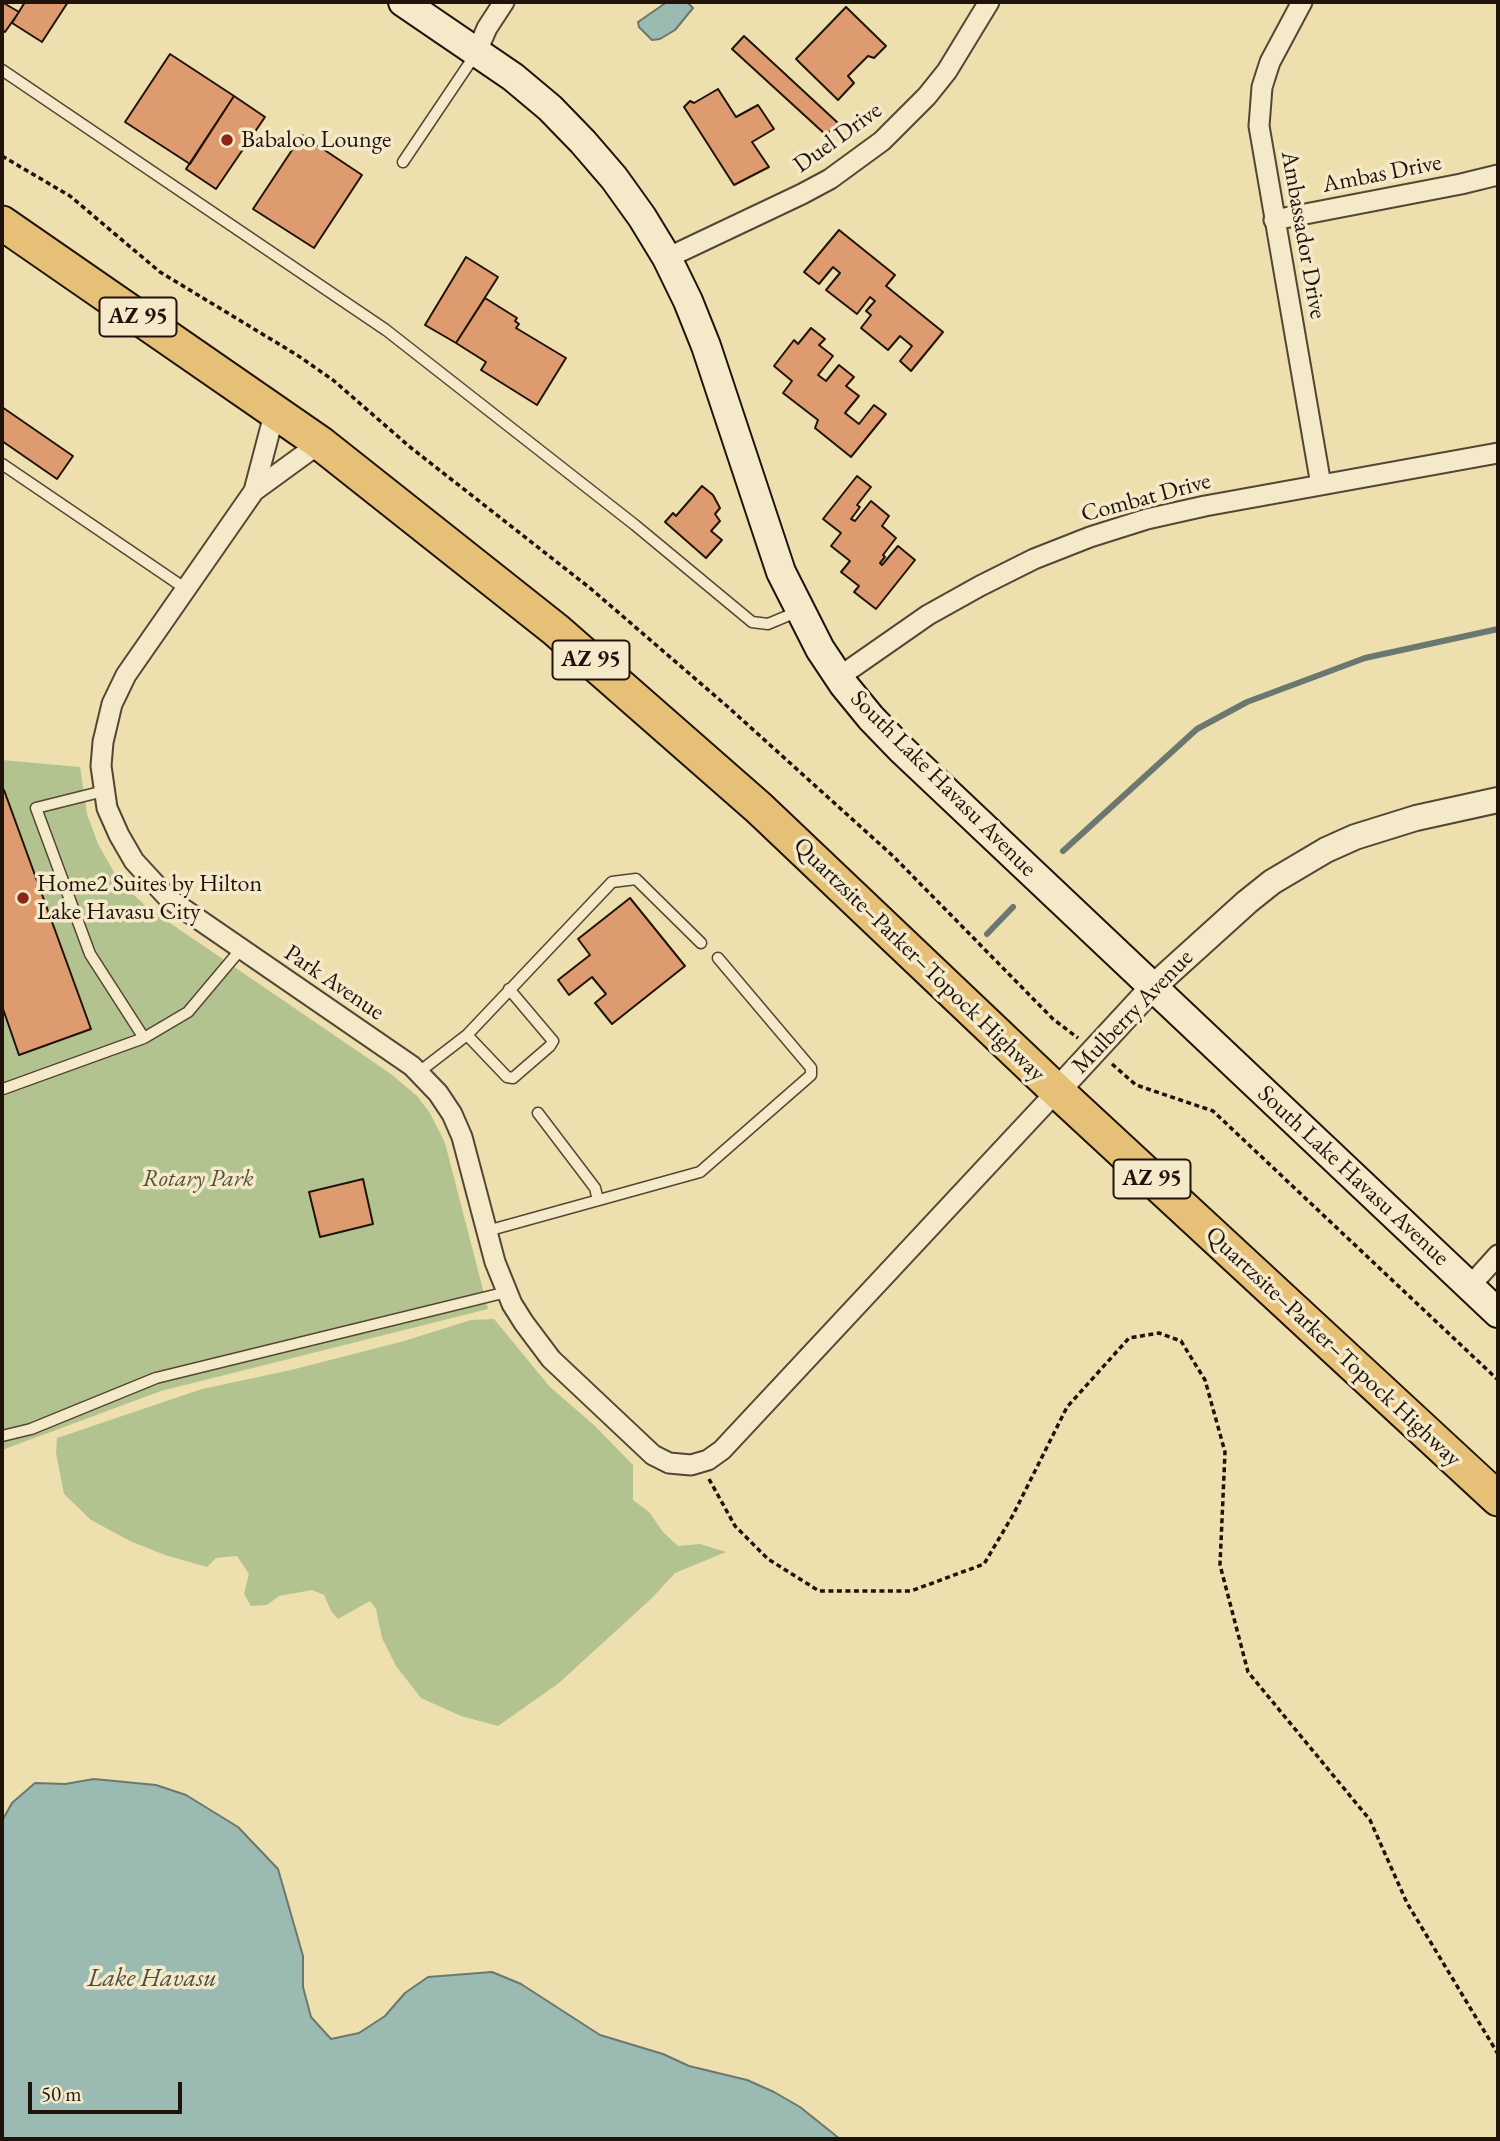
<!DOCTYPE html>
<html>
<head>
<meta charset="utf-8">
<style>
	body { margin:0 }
	#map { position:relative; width:1500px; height:2141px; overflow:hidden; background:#eedfae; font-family:"EB Garamond",serif }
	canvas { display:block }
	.frame { position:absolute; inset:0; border:4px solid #20130c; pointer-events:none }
	.scale { position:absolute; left:28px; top:2082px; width:154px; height:32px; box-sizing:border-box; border:4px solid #20130c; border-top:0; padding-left:9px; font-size:21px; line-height:24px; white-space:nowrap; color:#20130c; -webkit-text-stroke:5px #f4eaca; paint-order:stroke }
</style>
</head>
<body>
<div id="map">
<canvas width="1500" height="2141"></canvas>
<div class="frame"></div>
<div class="scale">50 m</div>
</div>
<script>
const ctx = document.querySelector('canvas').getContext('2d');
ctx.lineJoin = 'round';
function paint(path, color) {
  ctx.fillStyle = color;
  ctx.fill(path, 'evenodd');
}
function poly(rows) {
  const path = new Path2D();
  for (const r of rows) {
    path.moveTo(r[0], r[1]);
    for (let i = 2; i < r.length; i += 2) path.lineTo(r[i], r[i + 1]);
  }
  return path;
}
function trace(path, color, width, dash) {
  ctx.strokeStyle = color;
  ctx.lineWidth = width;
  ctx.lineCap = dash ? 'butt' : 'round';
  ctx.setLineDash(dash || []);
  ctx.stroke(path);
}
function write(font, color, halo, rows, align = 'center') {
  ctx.font = font + ' "EB Garamond",serif';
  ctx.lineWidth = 7;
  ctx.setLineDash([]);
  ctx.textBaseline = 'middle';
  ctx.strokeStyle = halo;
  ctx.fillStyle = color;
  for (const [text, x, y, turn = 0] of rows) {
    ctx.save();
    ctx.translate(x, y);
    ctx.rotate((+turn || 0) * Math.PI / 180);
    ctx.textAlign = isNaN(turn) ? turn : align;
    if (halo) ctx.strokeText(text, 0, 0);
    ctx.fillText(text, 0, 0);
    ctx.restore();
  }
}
paint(poly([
	[2,760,80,767,87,814,98,844,114,872,135,896,148,908,391,1074,417,1096,430,1113,445,1143,488,1309,161,1391,2,1450],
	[494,1319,550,1387,594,1425,633,1465,633,1500,649,1512,663,1532,678,1546,700,1544,726,1552,675,1573,653,1597,559,1683,498,1726,461,1716,421,1698,396,1666,382,1638,376,1609,370,1601,338,1619,331,1611,324,1595,312,1590,279,1596,267,1605,251,1606,244,1594,249,1574,237,1556,216,1558,207,1567,165,1555,130,1541,91,1520,64,1494,56,1453,57,1438,202,1389,291,1370,404,1341,471,1320]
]), '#b3c38f');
const water = poly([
	[667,2,687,2,693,8,675,30,660,39,652,40,639,27,638,22,667,2],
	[94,1779,156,1785,186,1795,238,1827,278,1869,303,1956,303,1987,311,2017,331,2039,359,2033,385,2016,405,1993,428,1977,492,1972,521,1984,600,2035,663,2054,689,2066,747,2080,774,2092,800,2107,840,2139,2,2139,2,1821,12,1803,35,1783,65,1784,94,1779]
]);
paint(water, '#9bbbb2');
trace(water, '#6a7870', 2);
trace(poly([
	[1063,851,1197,729,1247,702,1365,658,1498,629],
	[987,934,1013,907]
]), '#6a7870', 6);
const building = poly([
	[2,2,19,12,5,32,2,30,2,2],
	[25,2,68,2,42,42,12,23,25,2],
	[846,7,886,46,874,58,868,56,848,76,854,83,838,100,796,59,846,7],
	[744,36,838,123,826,135,732,49,744,36],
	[170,54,234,96,190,164,125,122,170,54],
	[718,89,736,117,758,105,774,129,752,142,769,167,734,185,684,107,690,101,694,103,718,89],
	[234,96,265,117,216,189,186,169,234,96],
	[302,135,362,175,314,248,253,209,302,135],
	[839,230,895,275,886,286,943,332,911,371,900,361,912,346,900,336,888,350,861,328,871,315,866,311,875,301,870,297,857,314,826,290,840,273,833,267,819,284,804,272,839,230],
	[466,257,498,277,456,343,425,325,466,257],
	[485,298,517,318,515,321,519,324,516,328,566,358,537,405,481,370,486,362,456,343,485,298],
	[811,328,825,339,819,345,833,356,818,375,826,381,839,365,854,377,846,386,859,396,845,413,859,424,874,405,886,414,851,457,815,428,818,420,783,393,792,381,774,366,794,340,798,344,811,328],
	[2,407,73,456,57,479,2,441,2,407],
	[857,476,871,487,857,505,860,507,851,519,855,521,871,501,889,516,882,526,896,538,883,555,885,557,880,563,882,565,898,546,915,560,876,609,854,592,859,586,841,572,850,561,831,546,841,533,823,519,857,476],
	[702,486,713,495,720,508,715,514,720,521,711,531,722,540,706,558,665,522,673,513,676,516,702,486],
	[4,790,91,1029,19,1055,2,1006,2,791,4,790],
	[630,898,685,966,612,1024,595,1003,606,994,592,977,569,995,558,980,590,955,578,939,630,898],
	[363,1179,373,1224,320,1237,309,1192,363,1179]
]);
paint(building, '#dd9b6f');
trace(building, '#20130c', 2);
const service = poly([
	[2,70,386,330,635,525,752,622,768,624,799,611],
	[403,162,475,55],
	[2,464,186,589],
	[467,1035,507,1077,513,1078,550,1046,553,1041,509,989],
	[144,1038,188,1012,241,949],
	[419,1072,467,1035,612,882,636,879,701,943],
	[3,1089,144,1038,90,954,36,808,104,791],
	[538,1113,595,1188,598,1200],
	[487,1231,700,1172,811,1075,811,1068,718,958],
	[2,1436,31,1429,156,1378,507,1292]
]);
const minor = poly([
	[1302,2,1270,62,1262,87,1259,126,1321,485],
	[477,51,487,28,504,2],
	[1274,220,1461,184,1498,175],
	[667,258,802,194,830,179,882,141,927,96,947,71,989,2],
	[320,443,254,491,126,675,112,704,103,742,101,766,107,808,119,835,134,861,169,899,412,1066,438,1093,452,1114,462,1137,495,1262,512,1304,524,1323,551,1359,653,1455,669,1463,691,1465,708,1460,722,1450,1057,1091],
	[254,491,275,411],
	[839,677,928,615,980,586,1034,559,1090,537,1147,519,1205,506,1498,453],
	[1470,1286,1498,1255]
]);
const tertiary = poly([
	[1057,1091,1153,987,1247,902,1272,882,1326,850,1355,837,1416,818,1498,800]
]);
const secondary = poly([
	[403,2,513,77,550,108,583,142,614,178,642,217,667,258,688,301,706,346,781,572,820,649,844,685,871,718,901,749,1498,1313]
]);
const trunk = poly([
	[2,223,320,443,556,630,759,808,1057,1091,1498,1499]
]);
trace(service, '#544634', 13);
trace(minor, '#544634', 23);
trace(tertiary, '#544634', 28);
trace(secondary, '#20130c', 32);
trace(trunk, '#20130c', 37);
trace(poly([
	[2,156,70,196,160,272,297,355,333,380,410,447,590,588,728,707,893,856,1053,1019,1078,1038],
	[1112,1064,1136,1085,1213,1111,1498,1380],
	[709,1479,735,1526,768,1559,819,1591,911,1591,984,1564,1013,1515,1067,1407,1129,1338,1159,1333,1181,1341,1205,1380,1225,1452,1220,1565,1248,1672,1370,1820,1407,1903,1498,2054]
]), '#20130c', 3.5, [5, 3.5]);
trace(service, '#f4eaca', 10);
trace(minor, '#f4eaca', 19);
trace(tertiary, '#f4eaca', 24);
trace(secondary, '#f4eaca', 28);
trace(trunk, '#e7c077', 33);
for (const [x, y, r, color] of [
	[227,140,7,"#8f2418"],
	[23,898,7,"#8f2418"]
]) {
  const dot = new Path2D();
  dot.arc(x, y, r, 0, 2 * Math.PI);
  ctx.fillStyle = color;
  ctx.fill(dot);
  trace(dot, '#f4eaca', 2.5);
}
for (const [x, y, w] of [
	[138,317,77],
	[591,660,77],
	[1152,1179,77]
]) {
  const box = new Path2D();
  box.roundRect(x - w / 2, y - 19.5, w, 39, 5);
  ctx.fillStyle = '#f4eaca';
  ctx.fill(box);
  trace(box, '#20130c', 2);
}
write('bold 23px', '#20130c', null, [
	["AZ 95",138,317],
	["AZ 95",591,660],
	["AZ 95",1152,1179]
]);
write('24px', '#20130c', '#f4eaca', [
	["Duel Drive",838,138,-36],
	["Ambas Drive",1382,174,-11],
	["Ambassador Drive",1303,235,80],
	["Combat Drive",1146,498,-15],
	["South Lake Havasu Avenue",943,784,45],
	["Quartzsite–Parker–Topock Highway",919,960,44],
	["Park Avenue",334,983,34],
	["Mulberry Avenue",1133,1012,-46],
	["South Lake Havasu Avenue",1353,1176,43],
	["Quartzsite–Parker–Topock Highway",1333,1347,43]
]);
write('24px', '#20130c', '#f4eaca', [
	["Babaloo Lounge",241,140],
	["Home2 Suites by Hilton",37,884],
	["Lake Havasu City",37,912]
], 'left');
write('italic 24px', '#53513a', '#f4eaca', [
	["Rotary Park",198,1179]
]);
write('italic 26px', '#4b4e46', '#f4eaca', [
	["Lake Havasu",152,1979]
]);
</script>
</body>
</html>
